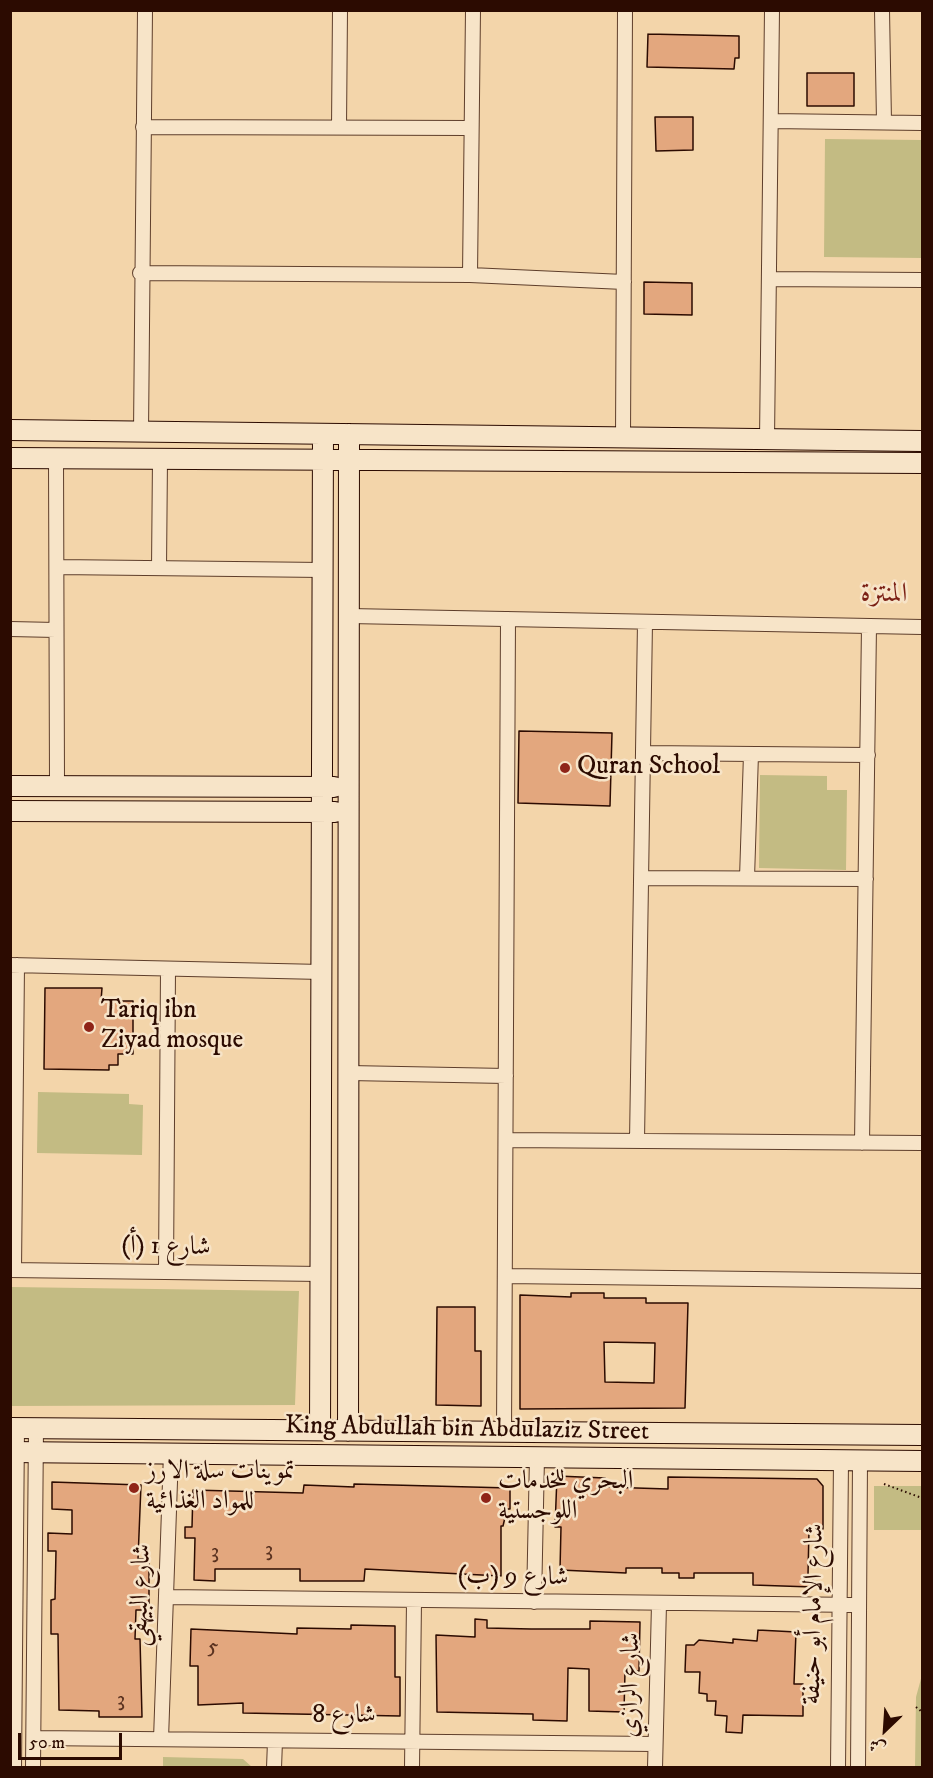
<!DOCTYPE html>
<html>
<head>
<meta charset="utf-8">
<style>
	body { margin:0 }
	#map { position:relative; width:933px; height:1778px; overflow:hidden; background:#f3d5aa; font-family:"IM FELL DW Pica",Amiri,serif }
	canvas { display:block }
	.frame { position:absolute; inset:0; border:12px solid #2c0b01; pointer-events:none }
	.north { position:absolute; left:855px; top:1700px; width:60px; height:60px; -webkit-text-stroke:4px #f7e4c8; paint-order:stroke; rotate:205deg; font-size:16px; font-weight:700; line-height:24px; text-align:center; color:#2c0b01 }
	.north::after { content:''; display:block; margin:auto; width:21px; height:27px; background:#2c0b01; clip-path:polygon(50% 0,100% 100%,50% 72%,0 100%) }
	.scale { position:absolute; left:18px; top:1733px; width:104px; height:27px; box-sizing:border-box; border:3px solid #2c0b01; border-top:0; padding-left:8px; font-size:18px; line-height:21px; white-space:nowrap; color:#2c0b01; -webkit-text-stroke:4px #f7e4c8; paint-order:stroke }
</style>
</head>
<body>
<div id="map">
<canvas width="933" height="1778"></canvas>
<div class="frame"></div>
<div class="north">ش</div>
<div class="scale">50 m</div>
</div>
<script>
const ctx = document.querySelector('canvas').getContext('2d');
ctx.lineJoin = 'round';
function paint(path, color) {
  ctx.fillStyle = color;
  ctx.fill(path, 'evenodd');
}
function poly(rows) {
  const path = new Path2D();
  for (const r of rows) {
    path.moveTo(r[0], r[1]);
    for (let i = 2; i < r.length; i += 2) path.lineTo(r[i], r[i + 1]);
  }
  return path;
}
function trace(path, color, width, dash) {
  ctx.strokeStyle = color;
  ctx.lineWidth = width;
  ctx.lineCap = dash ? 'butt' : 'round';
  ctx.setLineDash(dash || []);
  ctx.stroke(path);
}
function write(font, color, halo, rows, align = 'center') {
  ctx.font = font + ' "IM FELL DW Pica",Amiri,serif';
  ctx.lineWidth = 5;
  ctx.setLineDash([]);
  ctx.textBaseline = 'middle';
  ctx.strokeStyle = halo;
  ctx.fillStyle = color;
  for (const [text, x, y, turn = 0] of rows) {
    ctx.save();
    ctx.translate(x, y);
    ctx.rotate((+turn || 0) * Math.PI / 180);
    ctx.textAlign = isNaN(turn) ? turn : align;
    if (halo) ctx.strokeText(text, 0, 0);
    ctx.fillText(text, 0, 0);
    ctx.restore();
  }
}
paint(poly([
	[825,139,922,140,922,258,824,257],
	[760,775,827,776,827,790,847,790,846,870,759,868],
	[38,1092,129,1094,129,1104,143,1105,142,1155,37,1153],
	[11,1287,299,1291,295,1405,11,1406],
	[874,1486,922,1486,922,1530,874,1530],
	[922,1675,922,1767,915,1767,916,1697],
	[163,1757,243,1759,252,1767,163,1767]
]), '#c3bb83');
const building = poly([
	[648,34,739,36,739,58,735,58,734,69,647,67,648,34],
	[807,73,854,73,854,106,807,106,807,73],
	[655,117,693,117,693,150,656,151,655,117],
	[644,282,692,283,692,315,644,314,644,282],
	[519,731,612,733,610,806,518,803,519,731],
	[45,988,102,988,101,1001,133,1001,133,1054,118,1054,118,1065,109,1065,109,1070,44,1069,45,988],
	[571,1293,604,1293,604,1298,646,1298,646,1303,688,1303,685,1408,520,1409,520,1295,571,1297,571,1293],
	[604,1342,655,1343,654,1383,605,1382,604,1342],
	[437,1307,475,1307,475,1351,481,1351,481,1406,436,1405,437,1307],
	[557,1476,605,1478,605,1487,668,1489,668,1477,817,1479,823,1486,823,1529,809,1529,808,1575,813,1576,812,1587,753,1585,753,1573,694,1573,694,1578,679,1578,679,1573,662,1573,662,1568,626,1568,626,1573,560,1570,561,1527,555,1527,557,1476],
	[52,1482,141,1485,138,1559,149,1559,149,1610,136,1610,135,1639,140,1639,142,1717,99,1717,99,1711,59,1710,58,1634,51,1634,51,1600,55,1599,56,1551,48,1551,48,1533,72,1534,72,1510,52,1509,52,1482],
	[354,1484,510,1488,510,1509,507,1509,503,1526,501,1526,501,1576,365,1569,364,1581,300,1581,300,1569,215,1569,215,1581,194,1580,195,1538,185,1538,185,1527,192,1527,193,1490,303,1493,304,1485,354,1487,354,1484],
	[475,1619,487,1620,487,1628,531,1629,590,1629,590,1621,640,1622,639,1671,625,1671,624,1712,589,1711,589,1669,568,1668,567,1721,533,1720,533,1714,437,1712,436,1635,475,1637,475,1619],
	[351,1625,395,1626,395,1677,400,1677,400,1716,243,1713,243,1703,198,1705,198,1666,190,1666,191,1629,297,1634,297,1628,351,1629,351,1625],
	[758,1630,796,1632,794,1684,803,1684,803,1716,743,1715,742,1733,726,1732,727,1716,715,1715,716,1701,707,1701,707,1694,699,1693,700,1672,685,1672,686,1645,694,1645,699,1640,733,1643,733,1639,757,1641,758,1630]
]);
paint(building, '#e3a77e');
trace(building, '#2c0b01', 1.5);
const minor = poly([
	[882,10,884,122],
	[771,121,922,123],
	[143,127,471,128],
	[339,127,340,10],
	[140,273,470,275,624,282],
	[470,275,473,10],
	[769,279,922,280],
	[141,432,145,10],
	[623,437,625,10],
	[767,439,772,10],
	[56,458,57,784],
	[57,567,323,570],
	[159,568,160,458],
	[349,616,922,627],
	[10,629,56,630],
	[643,753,868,755],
	[641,878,866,879],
	[747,878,751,754],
	[10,965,322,972],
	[349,1073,506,1076],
	[506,1140,922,1143],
	[637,1141,645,622],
	[862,1143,869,626],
	[10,1270,321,1274],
	[14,1270,17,965],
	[166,1272,168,969],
	[505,1276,922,1281],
	[504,1432,508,619],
	[166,1597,859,1605],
	[534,1602,537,1457],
	[34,1738,655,1744],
	[161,1739,171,1453],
	[14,1768,17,1428],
	[33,1768,36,1428],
	[274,1768,275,1741],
	[412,1768,414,1601],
	[655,1768,659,1604],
	[838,1768,841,1461],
	[858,1768,860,1461]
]);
const secondary = poly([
	[10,430,922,441],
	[10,458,922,463],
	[10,786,334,787],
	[10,811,335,812],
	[10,1428,922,1435],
	[320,1430,323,434],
	[348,1431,349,434],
	[10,1452,922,1461]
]);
trace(minor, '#5e3e2b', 16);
trace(secondary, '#2c0b01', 22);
trace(poly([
	[884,1484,922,1498],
	[916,1707,922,1712]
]), '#2c0b01', 2, [1.5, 3]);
trace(minor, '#f7e4c8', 14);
trace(secondary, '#f7e4c8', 20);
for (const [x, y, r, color] of [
	[565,768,6,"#8f2418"],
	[89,1027,6,"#8f2418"],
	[134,1488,6,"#8f2418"],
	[486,1498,6,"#8f2418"]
]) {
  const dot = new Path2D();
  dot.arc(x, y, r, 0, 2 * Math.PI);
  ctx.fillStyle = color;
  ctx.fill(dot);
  trace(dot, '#f7e4c8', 2);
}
write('22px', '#5a3220', null, [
	["3",269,1551],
	["3",215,1553],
	["5",213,1648],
	["3",121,1701]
]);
write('26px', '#2c0b01', '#f7e4c8', [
	["Quran School",577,768],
	["Tariq ibn",101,1012],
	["Ziyad mosque",101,1042],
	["تموينات سلة الارز",146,1473],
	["للمواد الغذائية",146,1503],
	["البحري للخدمات",498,1483],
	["اللوجستية",498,1513]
], 'left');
write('26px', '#2c0b01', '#f7e4c8', [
	["شارع 1 (أ)",166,1248,1],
	["King Abdullah bin Abdulaziz Street",467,1430,1],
	["شارع 9 (ب)",513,1578,1],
	["شارع البيهقي",142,1595,-88],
	["شارع الإمام أبو حنيفة",815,1614,-89],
	["شارع الرازي",632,1685,-89],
	["شارع 8",344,1717]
]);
write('27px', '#7a1f14', '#f7e4c8', [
	["المنتزة",884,595]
]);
</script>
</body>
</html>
